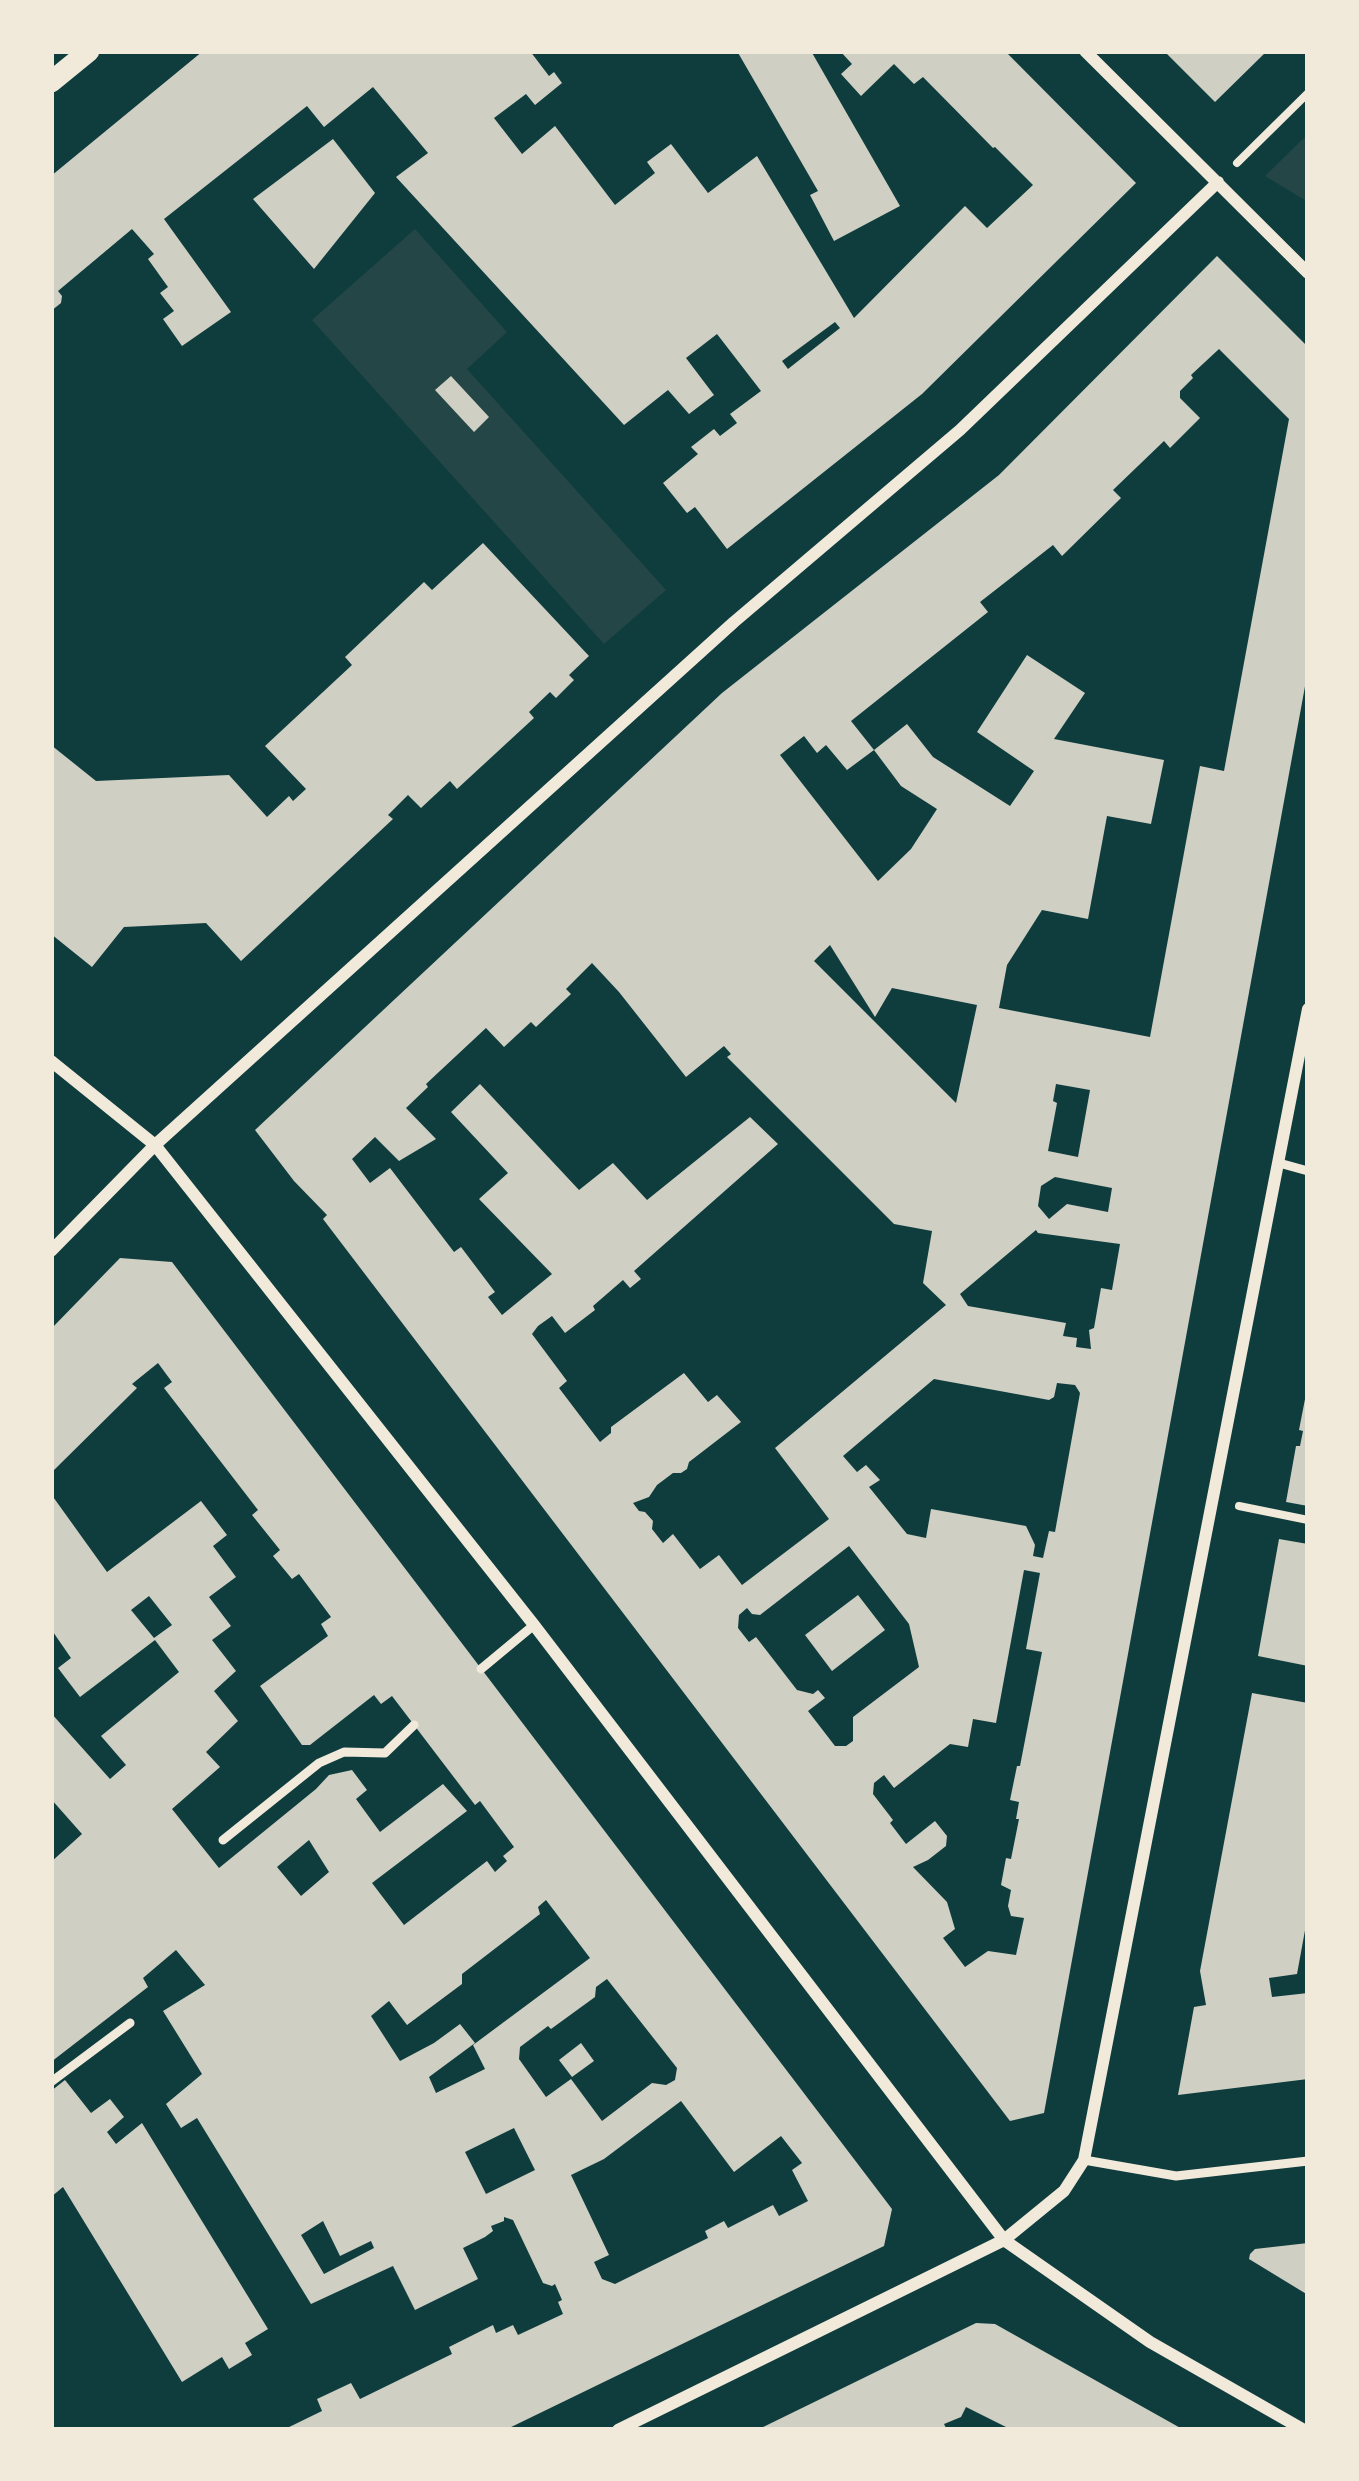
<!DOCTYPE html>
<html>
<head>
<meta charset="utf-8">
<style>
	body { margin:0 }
	#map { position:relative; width:1359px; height:2481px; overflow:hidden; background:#0f3d3e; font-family:Literata,serif }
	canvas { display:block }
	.frame { position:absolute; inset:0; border:54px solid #f1e9da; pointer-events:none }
</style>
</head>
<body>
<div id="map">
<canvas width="1359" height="2481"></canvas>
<div class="frame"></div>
</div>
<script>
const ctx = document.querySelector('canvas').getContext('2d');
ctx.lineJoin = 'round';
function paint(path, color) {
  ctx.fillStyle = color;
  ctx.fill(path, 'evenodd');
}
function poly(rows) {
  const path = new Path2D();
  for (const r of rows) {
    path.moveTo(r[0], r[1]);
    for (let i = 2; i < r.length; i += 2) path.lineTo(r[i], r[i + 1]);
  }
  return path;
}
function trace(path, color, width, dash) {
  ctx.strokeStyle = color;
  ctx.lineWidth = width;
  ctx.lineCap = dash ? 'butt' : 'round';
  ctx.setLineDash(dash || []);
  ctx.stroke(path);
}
paint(poly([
	[1308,134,1308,202,1265,176],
	[415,229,507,332,467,369,666,590,604,644,312,320]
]), '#244646');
paint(poly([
	[203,51,530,51,549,76,554,72,562,83,535,105,526,94,494,118,522,154,555,126,615,205,655,173,647,162,671,144,708,193,757,156,854,318,965,206,987,228,1033,185,995,147,993,148,923,77,914,84,894,64,861,96,841,74,852,64,840,51,1005,51,1136,183,922,394,727,549,695,507,687,513,663,483,698,454,691,447,714,429,720,436,737,423,730,414,761,391,717,334,686,358,714,395,689,414,668,390,624,425,396,177,428,153,373,87,324,127,307,106,164,219,231,312,182,346,163,319,174,311,160,293,168,287,148,259,154,254,132,229,58,291,62,296,61,303,51,311,51,176],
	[835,322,840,328,788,369,782,361],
	[737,51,811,51,900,206,834,241,810,195,818,191],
	[1164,51,1267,51,1215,102],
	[333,139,375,193,314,269,253,199],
	[1217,256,1308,347,1308,670,1044,2113,1010,2121,323,1219,327,1215,294,1181,255,1130,722,693,999,475],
	[1219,349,1289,419,1224,771,1200,766,1150,1037,999,1008,1007,965,1042,910,1088,919,1107,816,1151,824,1164,760,1054,739,1085,693,1027,655,977,732,1034,771,1010,806,933,757,907,724,874,750,901,786,937,809,911,849,878,881,780,755,804,736,817,753,826,745,847,770,874,750,851,721,988,612,980,602,1053,545,1062,556,1121,498,1113,490,1164,441,1170,448,1200,418,1180,398,1180,391,1193,378,1191,375],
	[830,945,875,1017,892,988,977,1005,956,1103,814,961],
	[592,963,619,992,686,1077,724,1046,731,1054,727,1057,894,1224,932,1231,923,1283,946,1305,775,1448,829,1519,742,1585,719,1555,700,1569,673,1534,663,1543,652,1529,653,1521,645,1512,639,1511,633,1503,649,1497,657,1485,673,1473,681,1473,687,1469,689,1462,741,1422,717,1395,708,1402,684,1373,611,1427,611,1433,600,1442,559,1388,567,1381,532,1334,538,1326,552,1316,565,1333,595,1310,593,1306,623,1280,630,1288,641,1279,634,1271,778,1144,750,1117,647,1200,613,1163,579,1190,480,1084,451,1112,508,1173,479,1199,552,1274,502,1315,488,1297,495,1292,461,1247,454,1252,390,1168,370,1183,352,1159,375,1137,399,1161,436,1139,406,1108,428,1087,426,1084,486,1028,504,1047,531,1022,536,1027,571,994,566,989],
	[1056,1084,1090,1090,1078,1157,1048,1151,1057,1103,1053,1101],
	[1055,1177,1112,1188,1108,1212,1067,1204,1049,1219,1038,1206,1041,1186],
	[1036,1230,1038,1233,1120,1244,1112,1290,1101,1288,1094,1328,1089,1330,1091,1349,1076,1347,1077,1338,1063,1336,1066,1323,968,1306,960,1294],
	[934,1379,1049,1400,1054,1397,1057,1383,1075,1385,1080,1393,1055,1532,1049,1531,1043,1558,1033,1556,1035,1545,1026,1526,931,1509,926,1538,907,1534,869,1487,880,1480,866,1465,857,1472,843,1456],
	[849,1546,909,1624,919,1667,853,1717,853,1741,846,1746,835,1746,808,1711,825,1698,818,1690,813,1694,797,1690,756,1637,749,1642,738,1628,739,1615,747,1608,752,1614,760,1615],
	[1024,1570,1040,1573,1026,1649,1042,1652,1020,1766,1017,1766,1010,1800,1019,1802,1016,1819,1019,1819,1011,1859,1006,1858,1001,1885,1011,1890,1008,1906,1011,1916,1024,1918,1016,1955,988,1951,965,1967,943,1938,955,1929,947,1902,913,1867,928,1860,946,1846,947,1836,935,1821,906,1844,890,1823,893,1820,873,1794,874,1783,884,1775,894,1788,950,1744,968,1747,973,1719,996,1723],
	[451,376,489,417,474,432,435,390],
	[483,543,589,656,569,675,574,680,556,698,550,692,529,712,534,718,457,789,450,781,421,808,408,795,388,815,393,819,241,961,206,923,124,927,92,967,51,934,51,745,96,781,229,775,267,817,289,796,293,801,306,789,265,746,352,665,345,657,424,582,432,590],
	[120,1258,172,1262,892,2209,884,2246,505,2430,283,2430,322,2411,317,2399,351,2383,360,2399,452,2354,449,2347,493,2325,496,2333,513,2325,518,2335,563,2314,558,2302,562,2300,555,2284,552,2286,543,2283,513,2220,504,2217,504,2221,491,2226,493,2231,485,2237,463,2248,478,2279,415,2310,393,2266,311,2304,197,2118,181,2128,166,2104,202,2074,163,2011,205,1985,176,1950,143,1978,148,1987,51,2062,51,1862,82,1834,51,1799,51,1713,110,1779,126,1765,101,1736,179,1672,155,1640,80,1697,58,1668,71,1658,51,1629,51,1494,107,1572,201,1501,227,1535,213,1546,236,1577,209,1597,231,1626,212,1640,236,1671,214,1691,238,1721,206,1752,220,1767,172,1809,219,1868,316,1789,329,1775,352,1770,367,1790,356,1799,380,1832,443,1784,467,1811,372,1883,404,1925,487,1861,495,1872,507,1861,503,1856,514,1847,480,1801,475,1805,392,1696,381,1704,374,1695,310,1745,302,1745,260,1686,328,1636,321,1624,331,1617,299,1574,292,1579,273,1556,280,1550,252,1515,258,1510,164,1388,172,1382,158,1363,132,1384,137,1388,51,1473,51,1329],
	[149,1596,172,1625,154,1638,131,1610],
	[309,1840,329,1872,301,1896,277,1867],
	[546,1900,590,1958,473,2045,485,2069,436,2093,429,2077,475,2043,460,2024,434,2043,400,2061,371,2016,389,2001,407,2025,462,1984,462,1974,540,1914,538,1907],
	[607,1979,677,2068,675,2080,666,2085,652,2083,602,2121,571,2079,546,2097,519,2059,520,2047,548,2026,551,2029,595,1997,596,1987],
	[681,2101,734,2172,781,2136,802,2163,792,2170,808,2201,779,2216,773,2205,728,2228,724,2221,705,2231,708,2238,615,2284,602,2279,594,2262,609,2255,571,2175,604,2159],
	[514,2128,535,2170,486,2194,465,2152],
	[323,2221,340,2256,371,2241,374,2248,324,2274,301,2235],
	[1306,1394,1308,1394,1308,1506,1286,1502,1296,1446,1300,1446,1303,1431,1299,1430],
	[1279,1539,1308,1544,1308,1666,1258,1656],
	[858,1595,885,1630,832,1671,805,1635],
	[1252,1693,1308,1703,1308,1914,1297,1974,1269,1978,1272,1997,1308,1993,1308,2079,1178,2095,1194,2007,1206,2005,1200,1971],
	[581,2043,594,2061,572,2077,559,2060],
	[65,2080,91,2113,110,2099,124,2117,107,2132,116,2144,142,2123,268,2329,245,2343,252,2355,229,2369,222,2357,182,2382,63,2187,51,2197,51,2091],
	[1308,2243,1308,2295,1249,2259,1250,2254,1255,2249],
	[976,2323,995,2324,1184,2430,1012,2430,966,2407,961,2417,944,2424,947,2430,757,2430]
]), '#cfcfc3');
trace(poly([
	[1237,163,1308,93],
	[1239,1506,1308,1520]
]), '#f1e9da', 8);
trace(poly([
	[1279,1163,1308,1171],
	[481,1669,534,1625],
	[223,1840,319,1763,344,1752,385,1753,414,1725],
	[51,2082,130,2023],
	[1084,2160,1176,2176,1308,2161]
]), '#f1e9da', 9);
trace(poly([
	[1085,51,1308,273],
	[51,1061,155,1145,534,1625,1004,2240,1150,2342,1304,2430],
	[51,1251,155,1145,734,622,960,430,1218,182],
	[618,2430,1004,2240,1064,2191,1084,2160,1308,1009]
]), '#f1e9da', 12);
trace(poly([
	[51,82,89,51]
]), '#f1e9da', 21);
</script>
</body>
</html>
